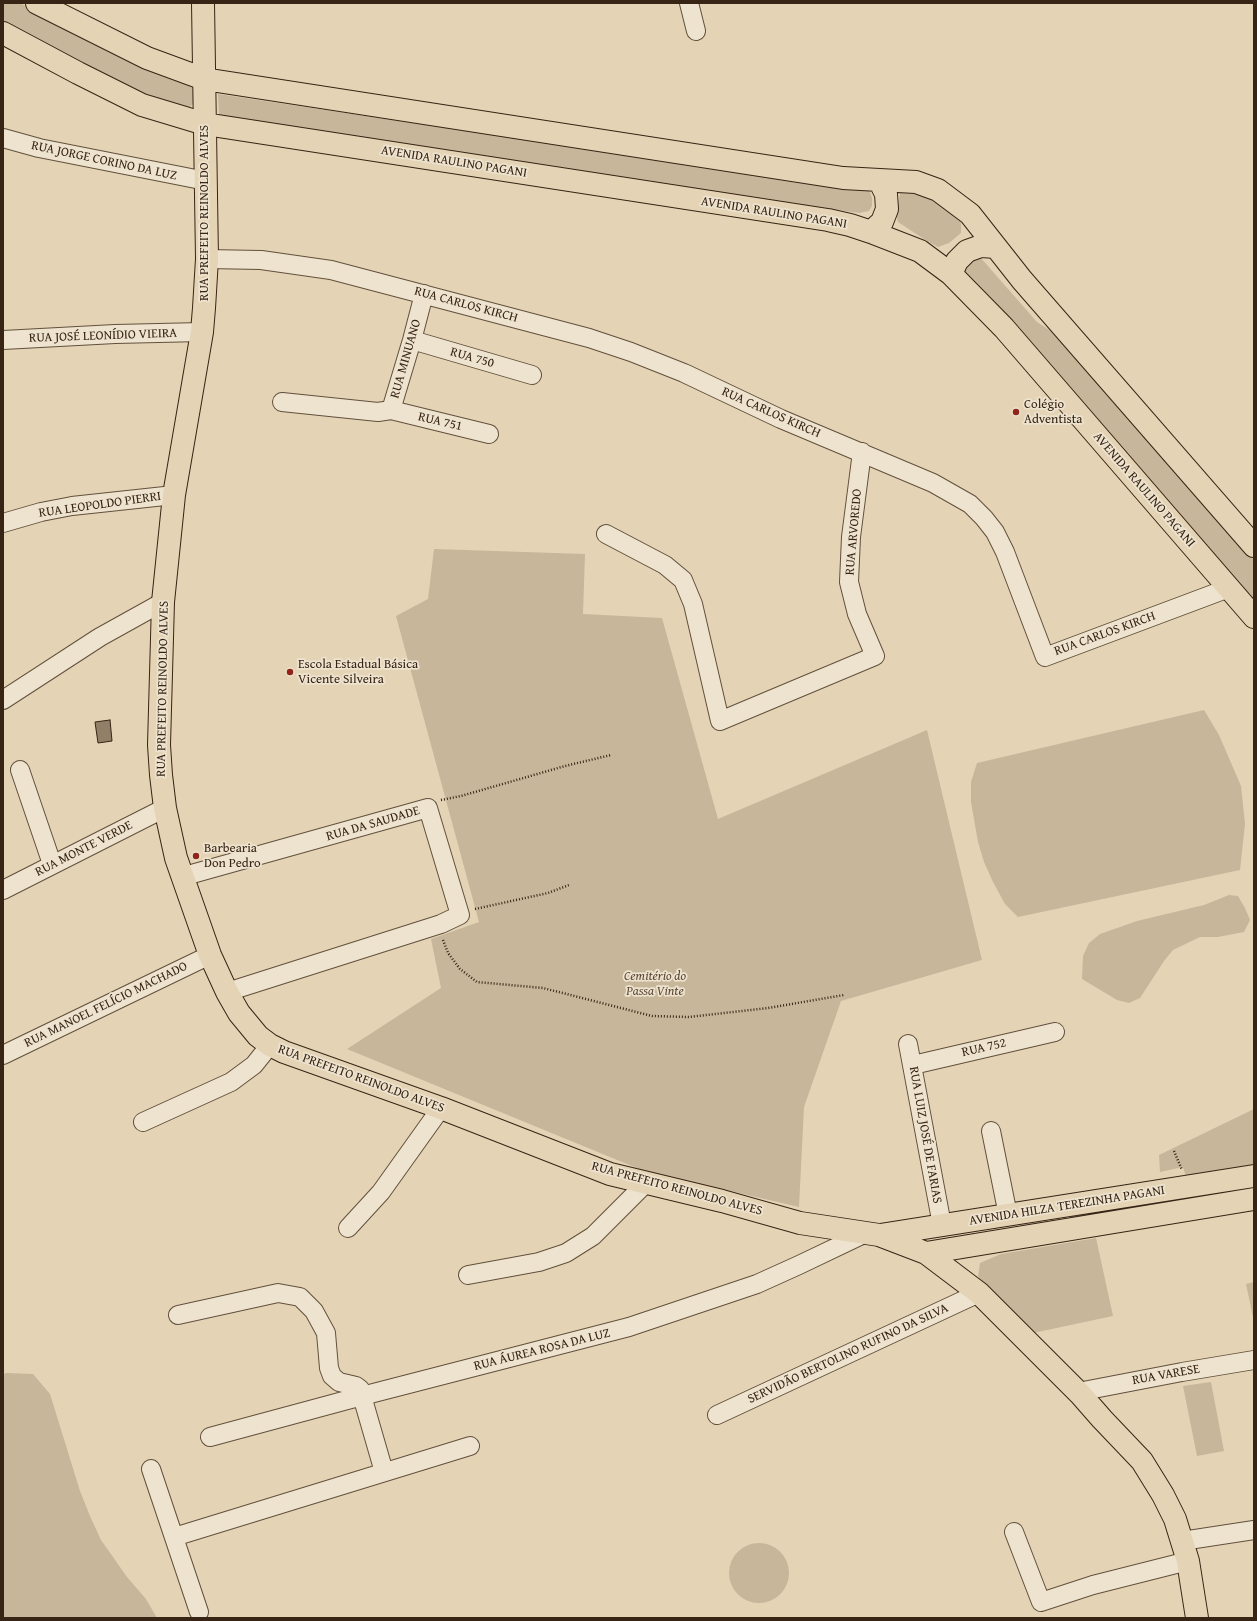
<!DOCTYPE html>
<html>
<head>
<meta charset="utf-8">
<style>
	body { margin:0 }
	#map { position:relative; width:1257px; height:1621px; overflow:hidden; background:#e4d4b5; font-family:"Gentium Book Plus",serif }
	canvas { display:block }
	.frame { position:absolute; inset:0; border:4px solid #372414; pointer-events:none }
</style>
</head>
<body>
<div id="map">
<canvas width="1257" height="1621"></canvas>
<div class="frame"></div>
</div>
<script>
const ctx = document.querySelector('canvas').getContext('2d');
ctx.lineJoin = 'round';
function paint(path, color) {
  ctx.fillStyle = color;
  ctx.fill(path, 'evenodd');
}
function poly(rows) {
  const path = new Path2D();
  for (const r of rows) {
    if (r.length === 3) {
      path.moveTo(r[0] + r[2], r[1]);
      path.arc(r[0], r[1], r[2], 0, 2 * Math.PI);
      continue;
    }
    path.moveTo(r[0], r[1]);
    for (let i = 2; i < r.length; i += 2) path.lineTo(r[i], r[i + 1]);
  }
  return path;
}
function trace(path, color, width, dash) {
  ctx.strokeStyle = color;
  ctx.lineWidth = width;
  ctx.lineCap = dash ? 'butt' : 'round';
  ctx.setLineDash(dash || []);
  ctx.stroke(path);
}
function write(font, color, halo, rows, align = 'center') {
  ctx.font = font + ' "Gentium Book Plus",serif';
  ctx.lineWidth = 3.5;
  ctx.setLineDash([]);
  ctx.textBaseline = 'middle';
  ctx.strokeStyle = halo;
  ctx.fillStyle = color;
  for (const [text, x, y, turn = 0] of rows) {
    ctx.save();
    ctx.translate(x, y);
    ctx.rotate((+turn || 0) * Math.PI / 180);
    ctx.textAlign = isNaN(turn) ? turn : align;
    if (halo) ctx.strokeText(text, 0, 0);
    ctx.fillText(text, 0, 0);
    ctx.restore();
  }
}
paint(poly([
	[3,3,20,3,127,59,190,85,195,93,194,103,187,110,177,111,3,25],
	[218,94,823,184,865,187,870,192,872,198,872,206,869,211,859,213,717,193,219,116],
	[904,191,914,191,929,196,956,213,961,223,961,233,949,243,938,247,927,241,898,222,896,215,900,193],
	[980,257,1037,322,1054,333,1254,560,1254,604,964,274,964,264],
	[434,549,585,554,583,614,662,618,718,819,927,730,982,960,841,1001,804,1107,799,1207,644,1171,347,1049,441,988,431,939,479,922,396,616,428,599],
	[1204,710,1219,735,1241,786,1245,824,1240,870,1018,917,1005,904,993,882,984,862,978,842,971,802,971,782,977,763],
	[1229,895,1238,896,1245,908,1250,920,1244,932,1218,937,1200,937,1173,950,1164,961,1140,998,1129,1003,1117,1000,1082,979,1083,956,1089,943,1100,934,1137,921,1204,905],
	[1254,1109,1254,1169,1187,1180,1183,1167,1160,1172,1159,1155],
	[1096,1238,1113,1316,1033,1333,987,1288,978,1276,980,1263,1001,1254],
	[1254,1282,1254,1322,1246,1284],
	[7,1373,33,1374,50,1394,80,1491,90,1516,101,1540,127,1577,146,1599,157,1618,3,1618,3,1374],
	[1211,1382,1224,1451,1197,1456,1183,1386],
	[759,1573,30]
]), '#c7b69a');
const building = poly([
	[110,720,112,741,98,743,95,722,110,720]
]);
paint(building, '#918068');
trace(building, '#372414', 1);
const minor = poly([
	[689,3,696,31],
	[3,138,39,148,206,181],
	[207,259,261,260,331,270,589,338,631,352,684,373,781,419,933,483,970,504,984,518,995,532,1005,552,1045,657,1229,588],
	[3,340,115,334,202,332],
	[412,340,532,375],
	[282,402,378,412,391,410,412,340,424,294],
	[391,410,489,434],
	[3,523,41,512,72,506,174,495],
	[606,534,665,565,683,580,693,604,720,721,875,656,857,614,849,582,851,537,862,452],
	[3,700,100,637,163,602],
	[20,770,52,864],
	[181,877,428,808,460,915,441,924,227,992],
	[3,890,165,808],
	[908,1044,942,1225],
	[3,1055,210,955],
	[913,1065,1055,1032],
	[143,1122,231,1082,254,1065,270,1045],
	[991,1131,1008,1215],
	[348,1228,381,1192,441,1108],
	[468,1275,539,1262,566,1253,593,1236,645,1184],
	[178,1315,278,1293,300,1297,314,1311,326,1333,329,1368,332,1376,339,1382,356,1386,360,1389,384,1472],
	[1078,1392,1182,1372,1254,1360],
	[717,1415,979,1293],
	[210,1437,362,1396,629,1327,757,1284,799,1265,864,1234],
	[151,1469,199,1612],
	[1014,1532,1041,1602,1093,1585,1188,1561],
	[174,1537,470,1446],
	[1182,1541,1254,1530]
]);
const major = poly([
	[37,3,147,58,204,79,843,178,916,182,938,190,970,214,1022,280,1254,546],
	[203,3,207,259,204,308,202,332,174,495,163,602,159,745,161,775,165,808,176,858,210,955,227,992,239,1013,258,1036,270,1045,284,1052,441,1108,610,1174,722,1201,800,1223,879,1235,926,1253,979,1293,1081,1395,1102,1419,1142,1461,1163,1495,1175,1519,1188,1561,1197,1618],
	[3,33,78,73,142,105,205,124,828,220,850,225,871,232,920,251,951,274,1004,328,1254,617],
	[871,232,882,222,887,209,886,194,879,180],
	[951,274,957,261,967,251,981,246,996,247],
	[880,1235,1254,1176],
	[926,1253,1254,1199]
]);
trace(minor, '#62503c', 20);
trace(major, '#372414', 24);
trace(poly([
	[441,800,461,796,565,766,611,755],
	[475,909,548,893,569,885],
	[443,940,448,953,460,969,477,982,543,988,652,1016,689,1017,768,1008,844,995],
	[1174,1151,1182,1170]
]), '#372414', 2.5, [1, 2]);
trace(minor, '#ede3cf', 18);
trace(major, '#e4d4b5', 22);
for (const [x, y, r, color] of [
	[1016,412,4,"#8f2418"],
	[290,672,4,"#8f2418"],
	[196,856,4,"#8f2418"]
]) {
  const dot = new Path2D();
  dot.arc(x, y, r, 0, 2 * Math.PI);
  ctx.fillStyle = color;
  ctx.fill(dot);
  trace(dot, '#ede3cf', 1.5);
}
write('13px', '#372414', '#ede3cf', [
	["RUA JORGE CORINO DA LUZ",104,161,12],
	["AVENIDA RAULINO PAGANI",454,162,9],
	["RUA PREFEITO REINOLDO ALVES",205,213,-90],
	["AVENIDA RAULINO PAGANI",774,213,9],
	["RUA CARLOS KIRCH",466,305,15],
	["RUA JOSÉ LEONÍDIO VIEIRA",103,336,-2],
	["RUA 750",472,358,16],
	["RUA MINUANO",406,359,-74],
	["RUA CARLOS KIRCH",771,413,24],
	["RUA 751",440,422,13],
	["AVENIDA RAULINO PAGANI",1144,490,49],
	["RUA LEOPOLDO PIERRI",100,505,-8],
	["RUA ARVOREDO",854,532,-85],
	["RUA CARLOS KIRCH",1105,634,-20],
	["RUA PREFEITO REINOLDO ALVES",163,689,-89],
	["RUA DA SAUDADE",373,824,-16],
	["RUA MONTE VERDE",84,849,-27],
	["RUA MANOEL FELÍCIO MACHADO",106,1005,-26],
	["RUA 752",984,1048,-13],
	["RUA PREFEITO REINOLDO ALVES",361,1079,20],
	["RUA LUIZ JOSÉ DE FARIAS",925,1135,80],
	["RUA PREFEITO REINOLDO ALVES",677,1189,15],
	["AVENIDA HILZA TEREZINHA PAGANI",1067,1206,-9],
	["RUA ÁUREA ROSA DA LUZ",542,1350,-14],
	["SERVIDÃO BERTOLINO RUFINO DA SILVA",848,1354,-25],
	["RUA VARESE",1166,1375,-10]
]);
write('13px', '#372414', '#ede3cf', [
	["Colégio",1024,405],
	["Adventista",1024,420],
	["Escola Estadual Básica",298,665],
	["Vicente Silveira",298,680],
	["Barbearia",204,849],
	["Don Pedro",204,864]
], 'left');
write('italic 13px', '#5b4836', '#ede3cf', [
	["Cemitério do",655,977],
	["Passa Vinte",655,992]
]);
</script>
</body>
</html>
